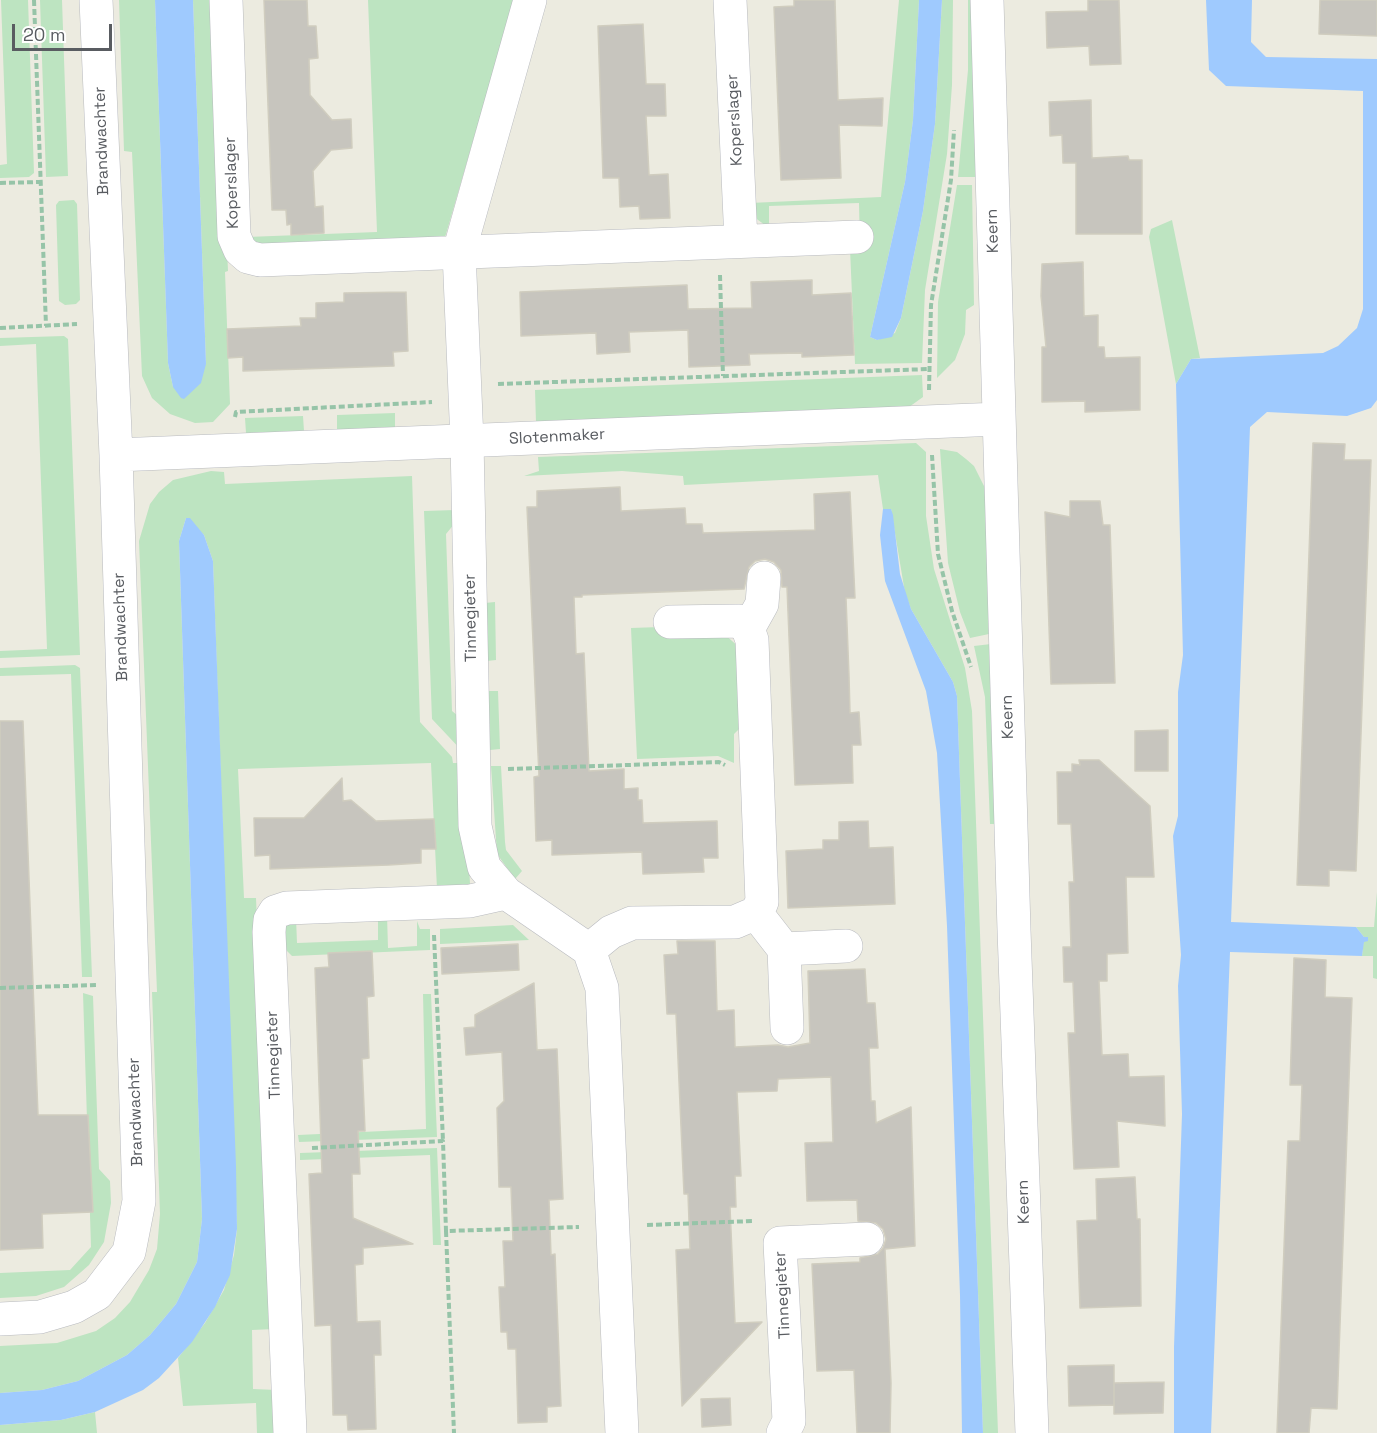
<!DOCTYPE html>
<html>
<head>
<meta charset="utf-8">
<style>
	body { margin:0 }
	#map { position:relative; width:1377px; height:1433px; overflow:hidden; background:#ecebe0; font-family:"Space Grotesk",sans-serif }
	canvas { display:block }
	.scale { position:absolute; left:12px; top:24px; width:100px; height:27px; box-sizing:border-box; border:3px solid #595c61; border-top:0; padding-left:8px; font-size:18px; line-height:21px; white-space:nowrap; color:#595c61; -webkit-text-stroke:4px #fff; paint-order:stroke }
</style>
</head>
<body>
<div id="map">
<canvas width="1377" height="1433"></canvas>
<div class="scale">20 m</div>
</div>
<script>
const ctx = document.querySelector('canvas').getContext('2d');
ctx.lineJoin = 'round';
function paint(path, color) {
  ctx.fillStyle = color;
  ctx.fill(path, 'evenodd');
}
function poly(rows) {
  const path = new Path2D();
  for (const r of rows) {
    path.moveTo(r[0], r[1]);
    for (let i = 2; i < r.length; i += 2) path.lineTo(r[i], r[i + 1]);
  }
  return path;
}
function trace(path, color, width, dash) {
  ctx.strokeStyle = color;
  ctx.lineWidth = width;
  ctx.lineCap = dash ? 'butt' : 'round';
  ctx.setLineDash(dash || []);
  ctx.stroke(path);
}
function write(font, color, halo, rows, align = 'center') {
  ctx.font = font + ' "Space Grotesk",sans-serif';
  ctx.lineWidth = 4.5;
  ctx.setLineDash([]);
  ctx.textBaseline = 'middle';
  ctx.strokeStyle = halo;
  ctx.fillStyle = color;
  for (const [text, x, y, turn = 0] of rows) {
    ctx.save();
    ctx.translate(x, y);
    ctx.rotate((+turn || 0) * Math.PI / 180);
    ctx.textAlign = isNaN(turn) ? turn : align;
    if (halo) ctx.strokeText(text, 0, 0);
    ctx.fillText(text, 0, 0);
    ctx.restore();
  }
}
paint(poly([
	[1,0,28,0,34,173,29,177,0,178,0,165,7,164],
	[40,0,62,0,68,176,46,177],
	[119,0,155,0,168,363,173,387,206,364,193,0,216,0,228,271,225,272,230,404,213,422,195,423,170,414,152,398,142,376,132,152,124,151],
	[368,0,514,0,446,234,445,237,261,249,247,237,377,232],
	[899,0,919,0,913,120,905,182,870,337,877,340,895,333,901,318,923,211,935,124,942,0,953,0,952,85,947,154,925,290,922,363,855,364,850,249,860,248,859,203,769,206,769,228,754,217,750,203,881,197],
	[968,0,975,0,978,177,958,177,968,70],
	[957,185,972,185,974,305,966,310,965,334,955,360,937,378,938,302],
	[74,200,77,204,80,300,76,304,65,305,59,301,56,205,59,201],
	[1172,220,1200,358,1191,359,1176,384,1149,237,1151,229],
	[64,336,68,339,80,655,0,658,0,651,47,649,36,344,0,346,0,338],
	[922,375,923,397,909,407,536,422,535,390],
	[395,413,395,427,337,430,337,415],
	[303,416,304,431,246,433,245,418],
	[916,443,926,452,926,516,934,569,965,668,972,711,998,1433,983,1433,957,696,953,682,911,609,905,593,891,509,883,509,878,475,684,485,683,476,622,471,524,476,539,471,538,457],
	[940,449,957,452,966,459,974,466,986,490,989,634,970,638,960,612,948,563],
	[211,471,224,472,225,484,412,476,420,722,452,757,453,763,464,763,470,884,467,888,437,889,431,763,238,769,244,898,256,898,274,1329,252,1330,253,1389,277,1390,279,1433,257,1433,256,1403,183,1406,178,1358,205,1323,224,1290,234,1255,237,1229,213,561,204,535,186,518,179,541,202,1219,197,1262,176,1304,150,1335,127,1355,78,1381,42,1390,0,1393,0,1346,57,1343,96,1331,115,1318,130,1302,149,1270,157,1249,160,1214,152,992,157,992,139,541,150,504,159,492,173,480],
	[455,510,455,523,446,534,452,711,463,720,464,753,432,719,424,511],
	[495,602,496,660,487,661,485,603],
	[660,627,722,632,741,649,745,723,734,734,734,763,718,756,637,759,631,628],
	[991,644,996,824,990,824,985,697,974,646],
	[75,665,80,668,92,977,82,977,71,674,0,676,0,668],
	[488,691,498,691,500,749,490,750],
	[491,766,501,766,505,842,506,850,522,871,515,879,497,854],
	[1377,892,1377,979,1373,978,1373,956,1362,956,1364,937,1356,927,1374,927],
	[378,914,387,915,388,948,417,946,417,921,420,929,430,929,430,950,292,956,284,948,282,931,291,918,296,918,297,943,378,940],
	[513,925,529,940,440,944,440,929],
	[83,993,93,996,99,1169,110,1181,111,1203,104,1242,89,1265,64,1287,36,1296,0,1298,0,1273,70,1270,91,1247],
	[423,994,431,994,437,1137,299,1142,298,1135,426,1129],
	[437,1148,441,1245,433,1245,430,1155,300,1160,300,1153],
	[95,1412,97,1433,0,1433,0,1425,61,1420]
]), '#bde4c1');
paint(poly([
	[155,0,193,0,206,364,201,383,184,399,181,398,173,387,168,363],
	[919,0,942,0,935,124,923,211,901,318,892,337,877,340,870,337,905,182,913,120],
	[1206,0,1252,0,1251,42,1266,57,1377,59,1377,400,1371,408,1347,416,1267,412,1250,427,1231,922,1356,927,1364,937,1368,937,1368,941,1364,942,1362,956,1230,952,1211,1433,1174,1433,1174,1347,1182,1114,1178,986,1181,955,1173,836,1178,816,1178,692,1183,655,1176,384,1191,359,1323,353,1338,346,1357,328,1363,309,1363,91,1226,86,1209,70],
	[883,509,891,509,893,515,900,574,911,609,953,682,957,696,983,1433,962,1433,960,1295,947,926,937,753,926,691,885,581,880,535],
	[186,518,190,518,204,535,213,561,236,1166,237,1229,230,1275,215,1307,192,1342,159,1378,143,1390,95,1412,61,1420,0,1425,0,1393,42,1390,78,1381,127,1355,150,1335,176,1304,197,1262,202,1219,179,541]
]), '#9fcafe');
const building = poly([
	[264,0,307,0,308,26,316,26,318,58,309,59,310,95,332,120,351,119,352,148,331,150,313,171,315,207,323,206,324,233,291,235,291,224,287,225,286,210,272,210,264,0],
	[794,0,835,0,838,100,883,98,882,126,839,125,841,178,781,180,774,7,794,6,794,0],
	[1088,0,1119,0,1121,64,1090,65,1089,46,1047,48,1046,12,1088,11,1088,0],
	[1320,0,1377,0,1377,36,1319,34,1320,0],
	[643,24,646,84,665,84,666,116,646,116,649,175,668,174,670,218,640,219,639,206,620,207,619,178,603,178,598,26,643,24],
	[1091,100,1092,158,1128,156,1129,160,1142,160,1142,234,1076,234,1076,163,1063,163,1062,135,1050,136,1049,102,1091,100],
	[1083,262,1084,316,1098,315,1098,347,1104,347,1105,358,1140,357,1140,410,1085,412,1085,401,1042,402,1042,347,1046,347,1041,296,1042,264,1083,262],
	[812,280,812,295,851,293,854,355,802,357,802,353,749,354,750,365,689,367,688,330,629,332,630,352,597,354,596,333,521,336,520,292,687,285,688,309,752,308,751,282,812,280],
	[406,292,408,351,393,352,394,366,243,371,243,357,228,358,227,329,301,326,300,318,316,318,316,303,344,302,344,293,406,292],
	[1313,443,1345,444,1344,460,1371,460,1356,871,1329,870,1329,886,1297,885,1313,443],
	[620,487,621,511,685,508,686,524,702,524,703,533,815,530,814,494,850,492,855,598,846,598,849,676,850,713,859,712,861,745,852,745,853,783,795,785,787,587,782,587,781,570,774,562,765,559,755,561,749,567,744,589,582,595,582,597,574,597,576,654,584,653,589,771,624,769,624,789,638,788,638,800,642,800,643,823,717,821,718,858,703,858,704,872,643,874,642,852,552,855,552,840,536,841,534,777,539,776,527,507,537,507,537,491,620,487],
	[1070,501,1100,501,1103,525,1110,525,1115,683,1051,684,1045,512,1070,517,1070,501],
	[0,721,23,721,38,1115,88,1115,93,1212,42,1214,43,1248,0,1250,0,721],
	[1168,730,1168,771,1135,771,1135,731,1168,730],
	[1079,760,1099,760,1150,806,1154,877,1126,877,1128,953,1107,954,1107,981,1099,981,1102,1055,1128,1054,1129,1077,1164,1076,1165,1126,1117,1121,1119,1167,1074,1169,1068,1033,1075,1033,1073,982,1064,982,1063,947,1071,947,1069,882,1074,882,1071,824,1058,824,1057,772,1072,772,1072,764,1080,765,1079,760],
	[342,778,343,801,351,800,376,821,434,819,436,849,421,849,421,863,389,865,270,869,270,855,255,856,254,818,304,818,342,778],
	[868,821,869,848,893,847,895,904,788,908,786,851,823,849,823,840,839,840,839,822,868,821],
	[677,941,715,941,717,1011,734,1010,735,1047,778,1045,788,1047,810,1043,808,971,865,969,867,1003,875,1003,878,1048,869,1048,871,1101,875,1101,876,1123,911,1107,915,1246,885,1249,891,1383,890,1433,857,1433,854,1370,817,1371,812,1264,860,1262,860,1258,878,1254,883,1248,886,1239,883,1229,876,1223,858,1221,857,1200,807,1201,805,1143,833,1142,831,1077,778,1079,777,1091,737,1092,741,1176,735,1176,736,1207,730,1207,735,1323,762,1322,682,1406,676,1250,690,1249,688,1194,684,1194,676,1014,667,1014,664,955,678,954,677,941],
	[518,944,519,970,442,974,441,948,518,944],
	[372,951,374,996,367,997,369,1058,362,1059,365,1131,358,1131,360,1174,352,1174,353,1218,413,1244,363,1248,363,1264,355,1265,357,1322,380,1321,381,1355,374,1355,376,1429,348,1430,347,1415,333,1415,331,1325,315,1326,309,1174,322,1173,315,968,329,967,328,953,372,951],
	[1294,958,1326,960,1325,997,1352,998,1339,1352,1337,1409,1311,1408,1309,1433,1277,1433,1288,1141,1300,1141,1302,1085,1290,1085,1294,958],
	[534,983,537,1050,557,1049,563,1199,549,1200,551,1255,555,1254,561,1406,547,1407,547,1422,518,1423,516,1349,508,1349,507,1332,501,1332,499,1287,505,1287,503,1241,513,1241,511,1187,499,1187,497,1108,504,1101,502,1052,466,1055,464,1028,475,1027,475,1015,534,983],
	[1135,1177,1137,1219,1140,1219,1141,1306,1080,1308,1077,1221,1097,1220,1096,1179,1135,1177],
	[1114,1365,1114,1405,1069,1406,1068,1366,1114,1365],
	[1164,1382,1163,1413,1114,1414,1114,1383,1164,1382],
	[730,1398,731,1425,702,1427,701,1399,730,1398]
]);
paint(building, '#c7c5be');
trace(building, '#d0cdbf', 1.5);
const minor = poly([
	[226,0,234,236,240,250,248,257,260,260,857,237],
	[530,0,459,252,467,441,475,826,484,867,506,893,589,950,602,988,622,1433],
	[730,0,741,241],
	[748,629,762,604,764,578],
	[756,913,784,949,787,1028],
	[784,949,846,946],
	[589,950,611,932,632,923,735,922,756,913,762,902,752,640,748,629,739,621,670,622],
	[290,1433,269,932,270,920,275,912,287,908,470,901,506,893],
	[783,1433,789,1421,780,1243,867,1239]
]);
const tertiary = poly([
	[987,0,1014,930,1032,1433],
	[116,455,999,419],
	[0,1319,40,1317,74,1307,97,1294,129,1252,139,1201,116,455,96,0]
]);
trace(minor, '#b8babf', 34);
trace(tertiary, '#b8babf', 34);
trace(poly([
	[34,0,46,326],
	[0,183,40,182],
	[720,275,723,376],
	[0,328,77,324],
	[498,384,929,369],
	[929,390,931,305,951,180,954,130],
	[235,417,236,412,432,402],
	[932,455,938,554,952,611,971,667],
	[508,769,719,762,725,765],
	[434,935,443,1141],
	[0,988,98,985],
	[312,1148,443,1141,446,1231,579,1227],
	[647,1225,753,1221],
	[446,1231,454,1433]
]), '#96c4a8', 4, [6, 3]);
trace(minor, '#fff', 33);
trace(tertiary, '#fff', 33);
write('16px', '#595c61', '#fff', [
	["Koperslager",735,120,-93],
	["Brandwachter",102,141,-92],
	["Koperslager",232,183,-92],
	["Keern",993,231,-92],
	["Slotenmaker",557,437,-3],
	["Tinnegieter",471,618,-91],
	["Brandwachter",121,627,-92],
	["Keern",1008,717,-92],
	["Tinnegieter",274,1055,-92],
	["Brandwachter",136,1112,-92],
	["Keern",1024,1202,-92],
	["Tinnegieter",783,1295,-93]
]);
</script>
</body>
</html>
